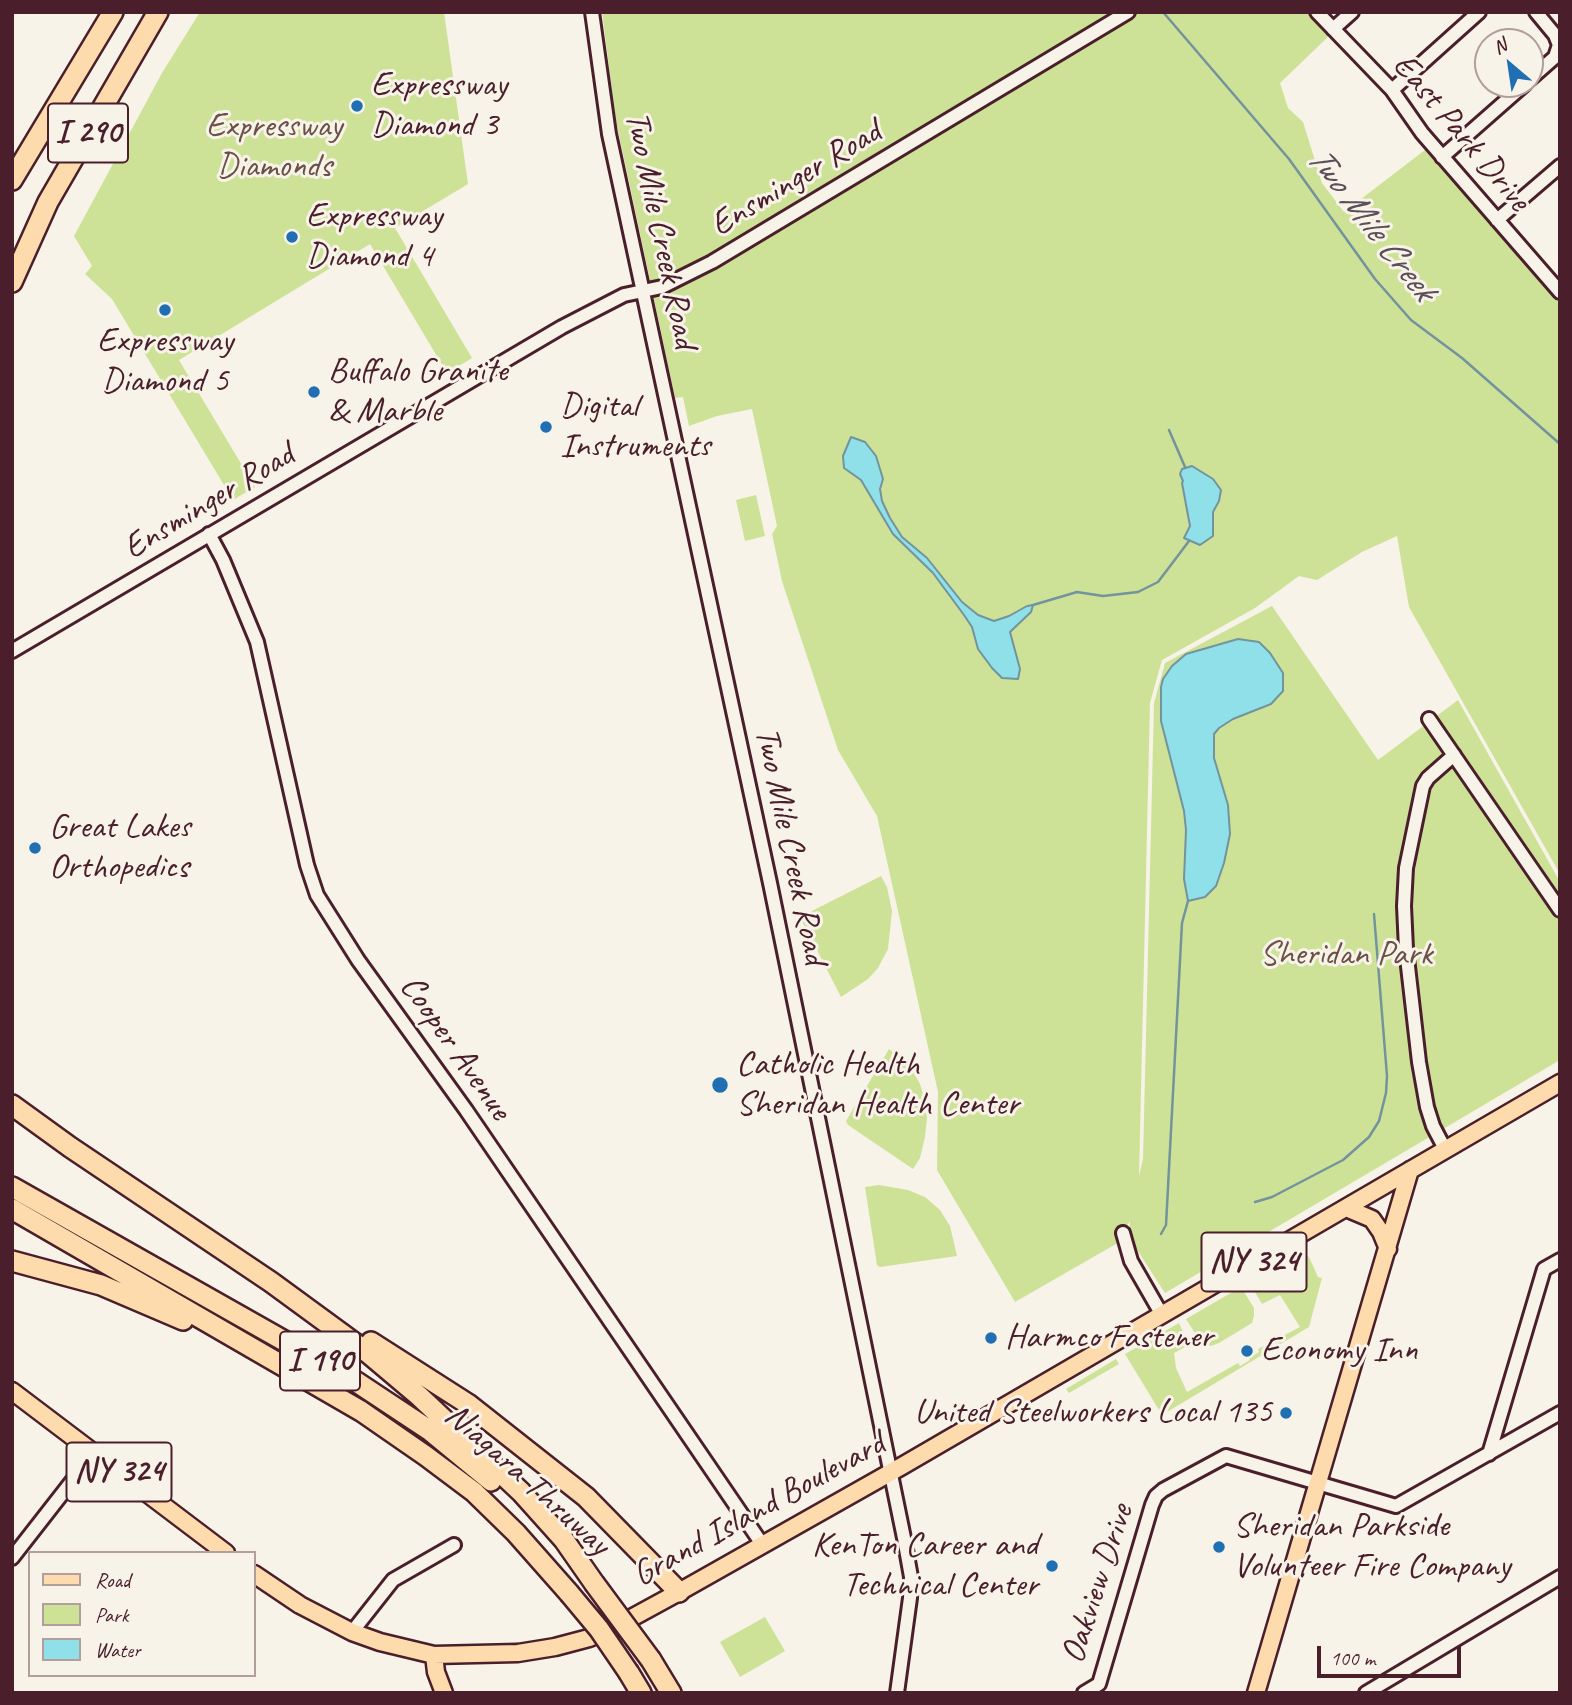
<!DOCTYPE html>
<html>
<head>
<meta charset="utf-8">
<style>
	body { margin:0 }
	#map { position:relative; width:1572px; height:1705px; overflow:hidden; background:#f7f3e8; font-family:Caveat,sans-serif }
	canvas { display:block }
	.frame { position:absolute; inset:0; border:14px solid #4a1f2b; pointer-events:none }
	.legend { position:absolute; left:28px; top:1551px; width:228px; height:126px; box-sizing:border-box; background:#f7f3e8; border:2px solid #b29e9c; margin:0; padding:9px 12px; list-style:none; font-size:21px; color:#4a1f2b }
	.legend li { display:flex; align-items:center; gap:14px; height:35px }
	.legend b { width:35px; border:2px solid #b29e9c }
	.north { position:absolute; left:1474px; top:28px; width:70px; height:70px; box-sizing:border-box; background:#f7f3e8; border:2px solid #b29e9c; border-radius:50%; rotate:331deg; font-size:19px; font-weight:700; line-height:28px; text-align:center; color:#4a1f2b }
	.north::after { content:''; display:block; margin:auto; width:24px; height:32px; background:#1f6fb2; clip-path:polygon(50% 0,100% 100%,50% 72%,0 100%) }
	.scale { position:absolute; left:1317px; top:1646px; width:144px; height:32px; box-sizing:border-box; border:4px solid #4a1f2b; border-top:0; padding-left:9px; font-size:21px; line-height:24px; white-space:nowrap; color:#4a1f2b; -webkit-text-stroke:5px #f7f3e8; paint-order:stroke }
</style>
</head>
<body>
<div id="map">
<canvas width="1572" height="1705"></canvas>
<div class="frame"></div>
<ul class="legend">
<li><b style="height:9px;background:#fedbac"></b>Road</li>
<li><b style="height:19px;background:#cde297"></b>Park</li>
<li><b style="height:19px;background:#8fe0e9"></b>Water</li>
</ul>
<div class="north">N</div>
<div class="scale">100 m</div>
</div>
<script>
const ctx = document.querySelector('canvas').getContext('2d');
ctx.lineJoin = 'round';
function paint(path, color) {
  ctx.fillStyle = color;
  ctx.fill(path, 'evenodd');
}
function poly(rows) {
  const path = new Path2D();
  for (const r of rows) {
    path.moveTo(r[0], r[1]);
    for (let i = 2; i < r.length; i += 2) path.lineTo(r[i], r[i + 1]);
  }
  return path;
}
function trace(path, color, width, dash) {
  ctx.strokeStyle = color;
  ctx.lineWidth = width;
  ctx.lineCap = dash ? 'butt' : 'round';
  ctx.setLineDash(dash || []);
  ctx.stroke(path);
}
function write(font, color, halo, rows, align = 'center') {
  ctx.font = font + ' Caveat,sans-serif';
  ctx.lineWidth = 6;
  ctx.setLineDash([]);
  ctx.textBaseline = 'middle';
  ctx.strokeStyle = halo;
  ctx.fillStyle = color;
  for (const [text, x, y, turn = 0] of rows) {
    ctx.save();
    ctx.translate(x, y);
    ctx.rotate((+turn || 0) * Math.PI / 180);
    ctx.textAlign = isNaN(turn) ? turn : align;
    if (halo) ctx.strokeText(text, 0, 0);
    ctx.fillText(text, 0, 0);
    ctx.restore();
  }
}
paint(poly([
	[200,12,444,12,468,184,395,228,472,358,447,373,370,244,179,360,255,487,233,500,112,299,85,274,92,266,74,236,162,73],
	[602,12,1306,12,1329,36,1280,83,1288,108,1303,122,1322,183,1344,212,1425,150,1560,303,1560,874,1409,607,1397,536,1362,552,1317,580,1299,576,1255,608,1162,660,1150,703,1139,1176,1143,1159,1154,703,1165,663,1272,606,1378,760,1458,700,1560,882,1560,1060,1165,1293,1134,1245,1129,1233,1130,1221,1116,1244,1015,1302,937,1170,938,1092,877,816,838,750,782,581,772,534,777,526,752,409,717,416,689,426,683,397,675,398,616,121],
	[756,495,765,536,745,541,736,500],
	[881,876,887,887,892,911,888,949,878,968,868,979,841,997,801,919,802,916],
	[889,1049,911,1068,920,1084,925,1100,927,1118,925,1137,920,1158,913,1169,848,1125,846,1121],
	[879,1185,908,1190,925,1197,940,1210,950,1226,957,1256,880,1267,877,1265,865,1187],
	[1301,1252,1309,1257,1318,1277,1322,1278,1309,1327,1162,1415,1125,1354,1179,1323,1189,1345,1174,1353,1176,1368,1187,1392,1238,1363,1240,1366,1250,1360,1249,1358,1259,1352,1258,1349,1300,1327,1280,1295,1262,1304,1249,1282],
	[1241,1287,1254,1308,1254,1316,1252,1323,1219,1343,1211,1346,1204,1344,1198,1338,1186,1319],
	[1116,1359,1119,1364,1069,1393,1066,1389],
	[765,1617,785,1651,740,1677,720,1642]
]), '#cde297');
const water = poly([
	[851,437,865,442,876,456,883,479,880,489,882,501,890,518,902,537,927,558,962,602,978,615,994,621,1009,616,1027,606,1033,605,1031,612,1010,632,1020,669,1018,679,1002,678,992,668,978,649,972,627,964,615,933,573,893,534,861,480,844,468,843,456,851,437],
	[1192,466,1213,479,1221,490,1219,501,1213,512,1213,536,1200,545,1184,538,1190,526,1182,483,1183,481,1180,474,1182,469,1192,466],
	[1238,639,1259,642,1270,653,1283,673,1283,691,1271,704,1233,719,1219,728,1214,734,1214,758,1228,805,1230,834,1224,863,1216,886,1205,897,1188,901,1184,879,1186,830,1184,811,1161,721,1161,687,1163,679,1172,666,1186,654,1238,639]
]);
paint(water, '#8fe0e9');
trace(water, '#73939d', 2);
trace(poly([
	[1163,12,1289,159,1375,279,1411,320,1462,358,1560,444],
	[1169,430,1185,467],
	[1033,605,1077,592,1103,596,1138,592,1158,582,1189,541],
	[1255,1202,1272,1197,1343,1160,1369,1137,1379,1121,1386,1093,1387,1076,1374,914],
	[1161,1234,1166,1225,1182,923,1188,901]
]), '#73939d', 2.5);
const minor = poly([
	[592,12,609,134,770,883,904,1538,911,1577,910,1598,897,1693],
	[1317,12,1392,90,1422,133,1560,292],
	[1333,29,1352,12],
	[1530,79,1555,57,1559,45,1555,35,1536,12],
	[1392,90,1479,12],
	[1442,157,1525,84],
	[1497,220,1560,166],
	[209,534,223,560,257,642,307,865,317,895,358,960,466,1110,762,1544],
	[12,651,562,327,624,295,662,287,712,262,1128,12],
	[1429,719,1560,910],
	[1445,1149,1433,1126,1427,1107,1419,1062,1406,949,1404,906,1406,868,1423,786,1428,778,1454,755],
	[1123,1233,1131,1261,1162,1315],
	[1489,1454,1544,1269,1560,1260],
	[12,1558,94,1453],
	[352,1632,393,1580,454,1545],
	[1084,1693,1099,1684,1152,1505,1156,1496,1163,1490,1226,1456,1396,1506,1560,1413],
	[1366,1693,1560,1577]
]);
const major = poly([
	[1346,1208,1372,1219,1381,1232,1388,1249],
	[12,1391,226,1553],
	[254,1574,300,1605,352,1632,380,1642,434,1655,518,1653,555,1647,589,1638,613,1628,679,1592,902,1466,1560,1083],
	[434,1655,436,1672,444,1693],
	[1256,1693,1410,1170]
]);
const highway = poly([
	[12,180,113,12],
	[12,282,48,202,158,12],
	[12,1105,70,1147,271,1282,368,1353,419,1396,521,1492,564,1540,594,1583],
	[12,1187,355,1381,429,1430,491,1481],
	[12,1209,361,1411,426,1456,474,1492,516,1533,569,1593],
	[12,1261,101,1285,183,1320],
	[371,1342,468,1404,586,1497,679,1592],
	[651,1660,671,1693],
	[629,1673,641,1693]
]);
trace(minor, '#4a1f2b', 18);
trace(major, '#4a1f2b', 21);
trace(highway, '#4a1f2b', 24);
trace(minor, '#f7f3e8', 12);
trace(major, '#fedbac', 16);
trace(highway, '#fedbac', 19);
const highwayBridge = poly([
	[594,1583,651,1660],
	[569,1593,599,1629,629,1673]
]);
trace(highwayBridge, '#4a1f2b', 24, []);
trace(highwayBridge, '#fedbac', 19);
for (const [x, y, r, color] of [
	[357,106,7,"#1f6fb2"],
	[292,237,7,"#1f6fb2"],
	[165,310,7,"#1f6fb2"],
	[314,392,7,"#1f6fb2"],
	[546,427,7,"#1f6fb2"],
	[35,848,7,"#1f6fb2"],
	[720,1085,9,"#1f6fb2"],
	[991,1338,7,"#1f6fb2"],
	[1247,1351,7,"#1f6fb2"],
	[1286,1413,7,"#1f6fb2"],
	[1219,1547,7,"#1f6fb2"],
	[1052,1566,7,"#1f6fb2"]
]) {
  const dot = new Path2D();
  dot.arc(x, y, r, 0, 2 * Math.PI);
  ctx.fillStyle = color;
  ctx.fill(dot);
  trace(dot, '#f7f3e8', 2.5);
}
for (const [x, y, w] of [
	[88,133,80],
	[1254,1262,105],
	[320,1361,80],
	[119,1472,105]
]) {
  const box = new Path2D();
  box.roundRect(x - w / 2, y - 29.5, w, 59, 5);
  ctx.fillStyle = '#f7f3e8';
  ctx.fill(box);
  trace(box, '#4a1f2b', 2);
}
write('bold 33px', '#4a1f2b', null, [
	["I 290",88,133],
	["NY 324",1254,1262],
	["I 190",320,1361],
	["NY 324",119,1472]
]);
write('35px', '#4a1f2b', '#f7f3e8', [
	["Expressway",371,86],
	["Diamond 3",371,126],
	["Expressway",306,217],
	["Diamond 4",306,257],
	["Expressway",165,342,"center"],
	["Diamond 5",165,382,"center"],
	["Buffalo Granite",328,372],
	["& Marble",328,412],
	["Digital",560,407],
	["Instruments",560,447],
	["Great Lakes",49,828],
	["Orthopedics",49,868],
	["Catholic Health",736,1065],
	["Sheridan Health Center",736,1105],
	["Harmco Fastener",1005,1338],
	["Economy Inn",1261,1351],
	["United Steelworkers Local 135",1272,1413,"right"],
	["Sheridan Parkside",1233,1527],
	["Volunteer Fire Company",1233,1567],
	["KenTon Career and",1038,1546,"right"],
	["Technical Center",1038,1586,"right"]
], 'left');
write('35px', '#6b5046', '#f7f3e8', [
	["Expressway",274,127],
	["Diamonds",274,167],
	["Sheridan Park",1346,955]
]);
write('35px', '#4a1f2b', '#f7f3e8', [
	["East Park Drive",1461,133,50],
	["Ensminger Road",796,179,-31],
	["Two Mile Creek Road",660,230,78],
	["Ensminger Road",209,502,-31],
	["Two Mile Creek Road",790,846,78],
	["Cooper Avenue",455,1048,55],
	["Niagara Thruway",527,1480,42],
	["Grand Island Boulevard",759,1510,-29],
	["Oakview Drive",1098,1584,-72]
]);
write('italic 37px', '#5b4f5a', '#f7f3e8', [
	["Two Mile Creek",1370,224,52]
]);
</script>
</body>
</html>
